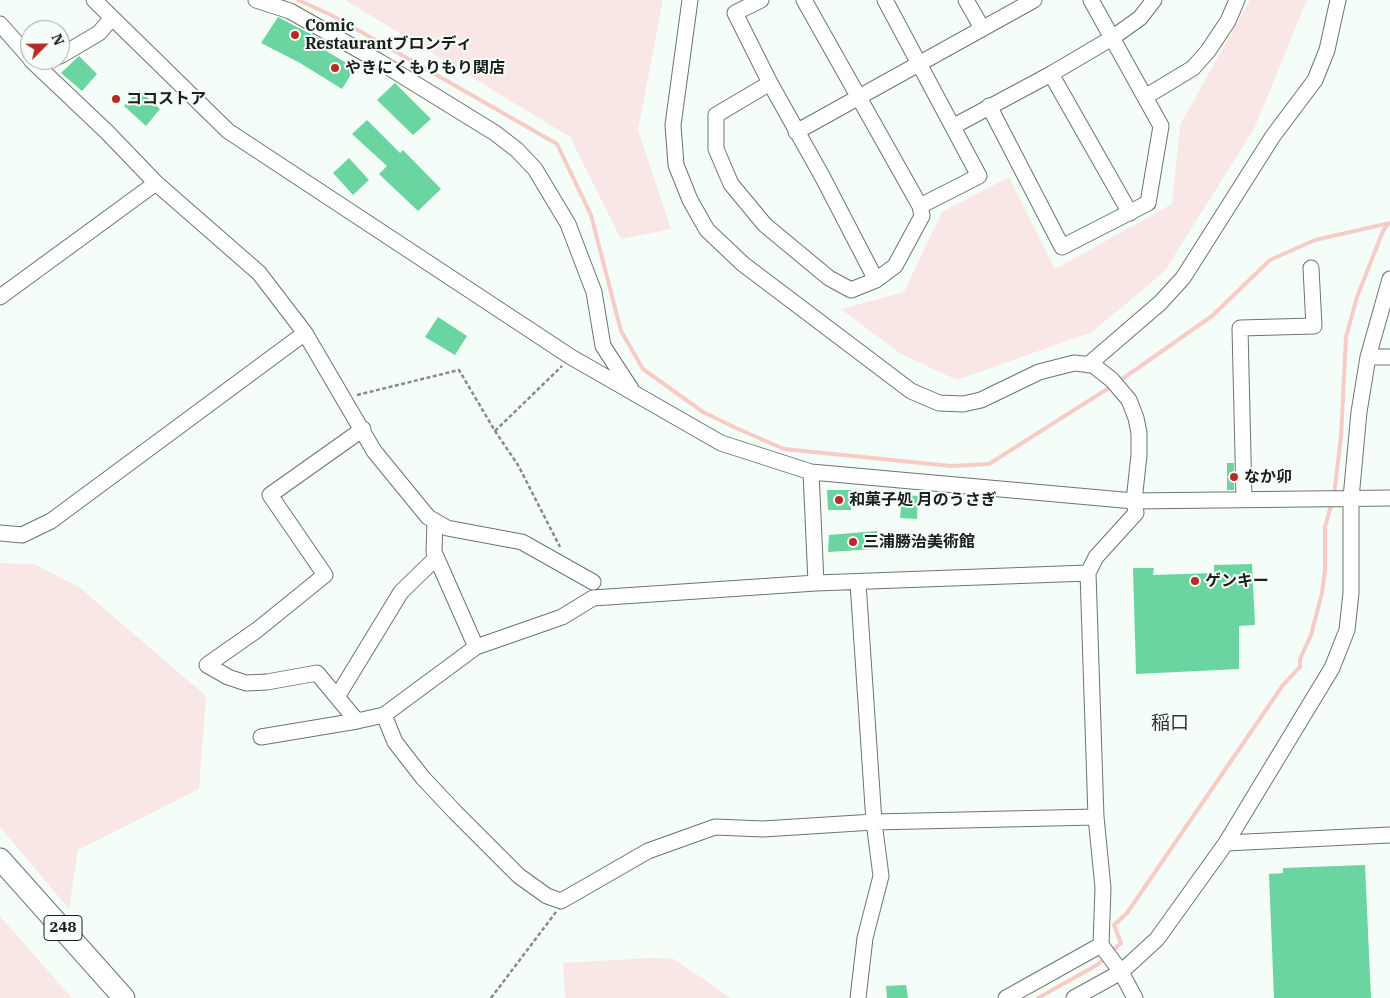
<!DOCTYPE html>
<html>
<head>
<meta charset="utf-8">
<style>
	body { margin:0 }
	#map { position:relative; width:1390px; height:998px; overflow:hidden; background:#f5fdf9; font-family:"IBM Plex Serif",serif }
	canvas { display:block }
	.north { position:absolute; left:20px; top:20px; width:50px; height:50px; box-sizing:border-box; background:#f5fdf9; border:1px solid #9ea4a1; border-radius:50%; rotate:67deg; font-size:14px; font-weight:700; line-height:20px; text-align:center; color:#1c1f1d }
	.north::after { content:''; display:block; margin:auto; width:18px; height:22px; background:#b92a26; clip-path:polygon(50% 0,100% 100%,50% 72%,0 100%) }
</style>
</head>
<body>
<div id="map">
<canvas width="1390" height="998"></canvas>
<div class="north">N</div>
</div>
<script>
const ctx = document.querySelector('canvas').getContext('2d');
ctx.lineJoin = 'round';
function paint(path, color) {
  ctx.fillStyle = color;
  ctx.fill(path, 'evenodd');
}
function poly(rows) {
  const path = new Path2D();
  for (const r of rows) {
    path.moveTo(r[0], r[1]);
    for (let i = 2; i < r.length; i += 2) path.lineTo(r[i], r[i + 1]);
  }
  return path;
}
function trace(path, color, width, dash) {
  ctx.strokeStyle = color;
  ctx.lineWidth = width;
  ctx.lineCap = dash ? 'butt' : 'round';
  ctx.setLineDash(dash || []);
  ctx.stroke(path);
}
function write(font, color, halo, rows, align = 'center') {
  ctx.font = font + ' "IBM Plex Serif","Noto Sans JP",serif';
  ctx.lineWidth = 4;
  ctx.setLineDash([]);
  ctx.textBaseline = 'middle';
  ctx.strokeStyle = halo;
  ctx.fillStyle = color;
  for (const [text, x, y, turn = 0] of rows) {
    ctx.save();
    ctx.translate(x, y);
    ctx.rotate((+turn || 0) * Math.PI / 180);
    ctx.textAlign = isNaN(turn) ? turn : align;
    if (halo) ctx.strokeText(text, 0, 0);
    ctx.fillText(text, 0, 0);
    ctx.restore();
  }
}
paint(poly([
	[345,0,663,0,638,130,671,229,621,239,570,137],
	[1250,0,1307,0,1254,129,1164,272,1092,332,957,380,901,354,841,309,904,292,942,212,1009,177,1055,269,1172,204,1180,125],
	[0,563,35,564,80,588,206,696,199,789,78,850,69,909,0,827],
	[0,916,13,931,72,998,0,998],
	[653,958,674,959,731,998,565,998,563,963]
]), '#f8e7e4');
trace(poly([
	[298,0,331,15,379,42,557,144,591,215,621,331,643,369,703,412,736,428,784,449,951,466,989,464,1112,386],
	[1118,382,1212,316,1270,260,1315,240,1390,223],
	[1334,495,1341,437,1346,337,1357,297,1383,231,1388,224],
	[1111,952,1121,943,1114,925,1127,913,1283,685,1300,667,1300,659,1311,635,1322,593,1325,570,1325,527,1332,502],
	[1038,998,1097,965,1106,957]
]), '#f8ccc6', 4);
paint(poly([
	[278,17,320,39,316,45,355,68,342,89,300,63,261,43],
	[79,56,97,74,82,91,61,73],
	[395,83,431,119,413,135,377,100],
	[139,90,160,109,146,126,124,106],
	[367,120,400,153,403,150,441,189,418,211,379,174,387,166,352,134],
	[349,158,369,180,353,195,333,173],
	[438,317,467,336,455,355,425,337],
	[1227,463,1234,463,1234,490,1227,490],
	[827,490,851,490,851,510,828,510],
	[902,495,918,496,917,519,900,518],
	[877,531,877,549,828,552,829,535],
	[1252,564,1255,625,1239,626,1239,669,1136,674,1133,568,1154,568,1153,575,1214,573,1214,565],
	[1365,865,1371,998,1274,998,1269,874,1283,873,1283,868],
	[906,985,908,998,887,998,886,986]
]), '#6ad5a1');
const minor = poly([
	[94,0,228,131,571,357,721,443,811,472,1134,501,1390,498],
	[256,0,290,11,380,62,495,133,517,150,535,169,568,224,594,292,603,346,631,389],
	[690,0,673,125,676,165,690,200,707,230,743,264,911,391,939,403,963,404,981,400,1039,372,1074,363,1093,365,1112,380,1129,400,1136,418,1139,433,1139,455,1134,501,1136,513,1096,557,1088,573,1096,817,1103,888,1101,945,1121,972,1135,998],
	[761,0,735,13,770,83,822,176,876,280],
	[885,0,979,176,920,206],
	[966,0,982,28],
	[0,24,30,58],
	[60,56,99,33,112,18],
	[31,60,107,132,156,183,259,273,305,333,374,451,428,517,447,528,522,542,593,582],
	[1051,74,1130,213],
	[770,83,716,115,716,149,731,184,765,225,829,278,851,290,876,280,895,266,922,216,920,206,804,0],
	[1145,97,1193,68,1208,51,1228,21,1237,0],
	[989,106,1062,247,1148,203,1161,126,1091,0],
	[954,126,1051,74,1112,38,1140,18,1154,0],
	[796,132,1034,0],
	[0,297,156,183],
	[1368,357,1390,357],
	[1088,365,1160,303,1183,278,1273,136,1315,80,1327,50,1338,0],
	[363,429,270,495,325,575,257,630,207,665,228,677,246,683,267,682,317,673,357,721,384,715,476,647,562,617,593,598,816,583,1088,573],
	[811,472,816,583],
	[1244,499,1240,328,1314,326,1311,268],
	[435,521,434,552,476,647],
	[0,533,22,535,51,521,305,333],
	[858,583,874,822,881,876,865,938,858,998],
	[337,697,401,592,436,558],
	[384,715,395,742,423,778,455,812,519,876,547,896,561,901,648,851,715,827,763,829,874,822,1096,817],
	[261,737,357,721],
	[1226,843,1390,835],
	[1006,998,1101,945],
	[1074,998,1121,972,1157,939,1226,843,1332,668,1347,630,1351,593,1351,498,1359,412,1368,357,1390,279]
]);
const highway = poly([
	[0,859,124,998]
]);
trace(minor, '#6d7470', 17);
trace(highway, '#6d7470', 23);
trace(poly([
	[357,395,459,370,495,431,518,465,560,547],
	[495,431,562,366],
	[491,998,556,912]
]), '#878c89', 2.5, [4, 2.5]);
trace(minor, '#fff', 15);
trace(highway, '#fff', 21);
for (const [x, y, r, color] of [
	[295,35,5,"#b92a26"],
	[335,68,5,"#b92a26"],
	[116,99,5,"#b92a26"],
	[1234,477,5,"#b92a26"],
	[839,500,5,"#b92a26"],
	[853,542,5,"#b92a26"],
	[1195,581,5,"#b92a26"]
]) {
  const dot = new Path2D();
  dot.arc(x, y, r, 0, 2 * Math.PI);
  ctx.fillStyle = color;
  ctx.fill(dot);
  trace(dot, '#f5fdf9', 2);
}
for (const [x, y, w] of [
	[63,928,38]
]) {
  const box = new Path2D();
  box.roundRect(x - w / 2, y - 12.5, w, 25, 4);
  ctx.fillStyle = '#f5fdf9';
  ctx.fill(box);
  trace(box, '#1c1f1d', 1);
}
write('bold 15px', '#1c1f1d', null, [
	["248",63,928]
]);
write('bold 16px', '#1c1f1d', '#f5fdf9', [
	["Comic",305,26],
	["Restaurantブロンディ",305,44],
	["やきにくもりもり関店",345,68],
	["ココストア",126,99],
	["なか卯",1244,477],
	["和菓子処 月のうさぎ",849,500],
	["三浦勝治美術館",863,542],
	["ゲンキー",1205,581]
], 'left');
write('19px', '#323834', '#f5fdf9', [
	["稲口",1170,724]
]);
</script>
</body>
</html>
